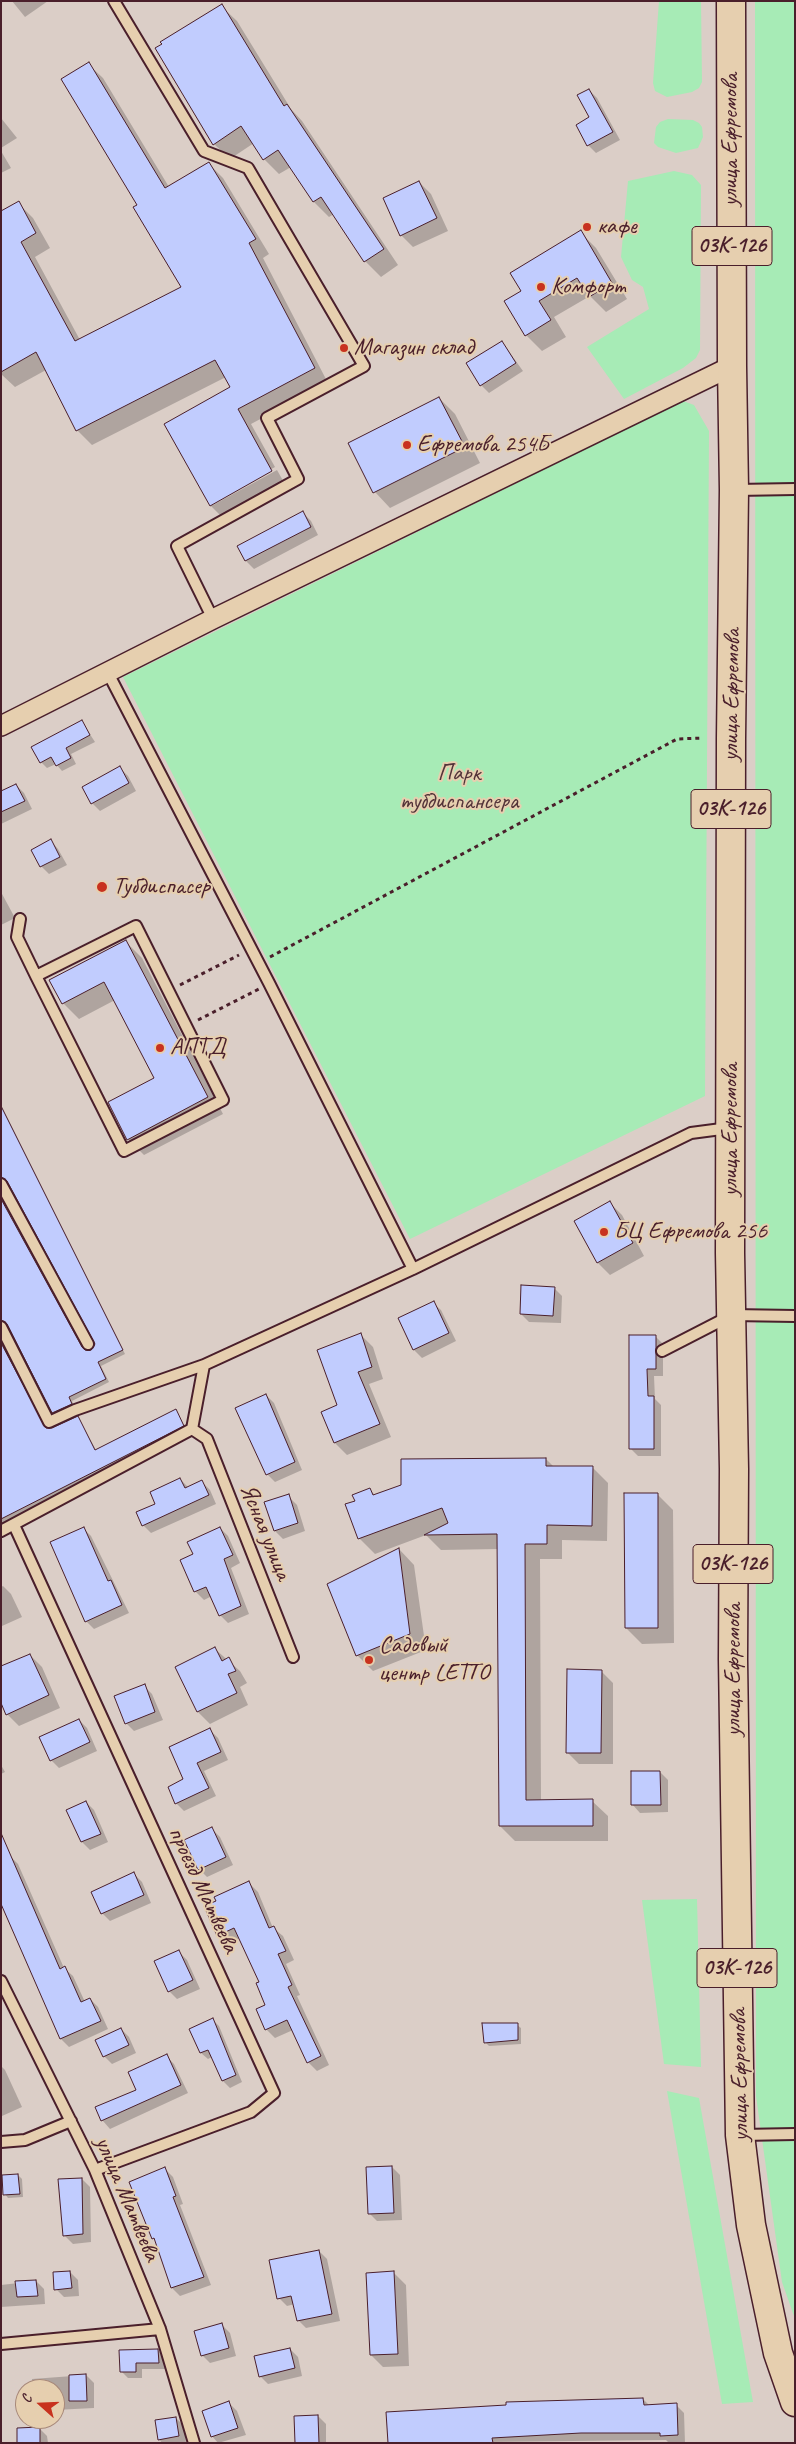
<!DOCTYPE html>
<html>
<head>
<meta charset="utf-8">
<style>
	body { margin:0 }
	#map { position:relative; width:796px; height:2444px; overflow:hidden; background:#dbcec7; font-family:Caveat,sans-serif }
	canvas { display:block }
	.frame { position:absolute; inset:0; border:2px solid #4a1f2b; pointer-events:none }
	.north { position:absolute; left:15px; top:2379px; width:50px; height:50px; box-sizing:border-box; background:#e6cfaf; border:1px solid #a8897a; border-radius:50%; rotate:290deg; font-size:14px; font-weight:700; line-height:20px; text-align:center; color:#4a1f2b }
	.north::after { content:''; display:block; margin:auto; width:18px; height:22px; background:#c8321e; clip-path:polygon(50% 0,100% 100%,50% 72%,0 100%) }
</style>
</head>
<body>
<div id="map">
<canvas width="796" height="2444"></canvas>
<div class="frame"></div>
<div class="north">С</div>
</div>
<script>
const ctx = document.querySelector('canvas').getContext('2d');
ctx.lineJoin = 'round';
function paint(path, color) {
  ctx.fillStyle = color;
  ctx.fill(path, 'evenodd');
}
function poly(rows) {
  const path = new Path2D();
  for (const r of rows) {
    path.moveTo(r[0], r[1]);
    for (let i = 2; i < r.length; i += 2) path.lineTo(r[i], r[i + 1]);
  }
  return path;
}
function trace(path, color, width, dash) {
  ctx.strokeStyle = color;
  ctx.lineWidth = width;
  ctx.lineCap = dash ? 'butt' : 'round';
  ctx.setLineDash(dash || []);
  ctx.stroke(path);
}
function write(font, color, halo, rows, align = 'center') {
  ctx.font = font + ' Caveat,sans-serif';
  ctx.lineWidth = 4;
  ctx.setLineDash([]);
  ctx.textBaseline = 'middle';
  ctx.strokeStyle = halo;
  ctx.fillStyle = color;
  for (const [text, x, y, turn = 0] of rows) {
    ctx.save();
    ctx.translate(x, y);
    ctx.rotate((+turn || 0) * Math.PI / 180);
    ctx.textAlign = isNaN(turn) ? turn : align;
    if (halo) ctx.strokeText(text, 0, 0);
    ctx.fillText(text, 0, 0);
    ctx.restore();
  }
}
paint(poly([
	[659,1,701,1,702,82,699,88,692,92,667,97,655,91,653,83],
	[755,1,795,1,795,2319,782,2282,756,2096],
	[668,119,693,120,699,123,702,127,703,137,698,148,676,153,658,147,654,143,656,127,660,122],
	[674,171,692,175,701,185,700,350,696,358,683,368,624,399,587,347,649,309,643,287,632,280,621,257,628,181],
	[683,401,694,405,709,431,705,1096,410,1239,123,677],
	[697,1899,701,2067,664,2064,642,1900],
	[667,2091,699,2098,753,2402,722,2404]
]), '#a7ebb6');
paint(poly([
	[12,1,48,1,25,17],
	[221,6,237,21,291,109,302,121,398,265,381,277,365,261,334,214,329,217,314,202,291,167,279,174,264,159,254,143,230,159,214,144],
	[88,64,103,78,169,187,209,164,223,178,269,254,263,258,328,383,251,424,275,467,213,502,213,505,277,470,286,486,225,520,210,505,231,388,226,377,92,445,77,430,46,370,15,387,1,374,1,213,18,203,33,218,50,248,35,257,80,340,182,288,138,206],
	[589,90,597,98,620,140,596,153,588,145,591,118],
	[1,118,17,138,1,148],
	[1,151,11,168,1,173],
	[419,182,431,194,448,231,413,247,401,235],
	[580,232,596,248,627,299,606,312,590,296,554,317,566,337,542,351,526,335,523,291],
	[502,342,523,371,489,393,481,385],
	[439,398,455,414,480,463,390,508,375,492,350,444],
	[303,513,311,521,318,535,254,569,246,561,239,546],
	[82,722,95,742,71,754,76,764,62,771,56,764,47,768,41,762],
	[120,768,128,776,136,791,100,811,92,803],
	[16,785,24,793,32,809,1,824,1,793],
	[51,841,58,849,67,865,49,874,41,866],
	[1,892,15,918,1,925],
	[126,942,142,958,223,1114,144,1155,128,1139,155,1079,115,1000,79,1019,63,1003],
	[1,1105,125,1354,101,1366,109,1382,72,1401,75,1408,57,1416,53,1412,1,1298,1,1198,84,1350,89,1352,96,1345,9,1182,1,1181],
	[610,1203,622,1215,644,1256,610,1275,598,1263,576,1222],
	[554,1288,562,1296,561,1323,529,1322,521,1314],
	[433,1303,441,1310,456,1341,422,1358,414,1350,399,1319],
	[361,1335,373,1347,383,1379,369,1384,391,1437,347,1455,335,1443,323,1412,339,1406],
	[630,1336,655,1336,663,1344,663,1376,654,1376,655,1399,661,1405,661,1456,638,1456,630,1448],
	[1,1340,45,1428,51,1430,78,1418,96,1450,175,1411,187,1430,1,1525],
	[266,1395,274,1403,302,1470,275,1482,267,1474],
	[546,1459,554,1467,592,1467,608,1483,607,1541,562,1540,562,1559,540,1559,541,1801,592,1801,608,1816,608,1841,515,1841,500,1826,499,1549,441,1550,426,1535,375,1554,359,1538,356,1502,370,1490,376,1496],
	[180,1479,189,1488,202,1482,210,1490,216,1504,151,1533,143,1525,157,1504],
	[657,1494,673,1510,674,1643,642,1644,626,1628],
	[289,1497,297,1505,305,1531,283,1539,275,1531],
	[83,1528,91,1536,129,1613,94,1629,86,1621],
	[220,1528,228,1536,240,1563,231,1568,249,1614,228,1623,220,1615,212,1596,204,1600,196,1592,181,1560,194,1555],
	[399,1549,414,1565,426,1650,373,1671,357,1655],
	[3,1586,11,1594,22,1617,2,1626,1,1587],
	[215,1649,240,1671,247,1683,240,1687,248,1705,210,1724,198,1712,177,1667],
	[30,1655,42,1667,60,1708,19,1726,7,1714],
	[601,1671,613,1683,613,1764,579,1764,567,1752],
	[144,1686,152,1694,163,1720,134,1731,126,1723],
	[79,1720,87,1728,97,1751,59,1768,51,1760],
	[210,1730,218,1738,228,1760,204,1771,216,1796,184,1811,176,1803],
	[1,1765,5,1772,1,1774],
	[660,1772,668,1780,668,1812,640,1813,632,1804],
	[86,1802,94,1810,108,1842,90,1850,82,1842,68,1811],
	[212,1829,220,1837,233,1865,207,1877,199,1869],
	[10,1856,18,1864,64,1968,73,1976,85,2002,90,1999,98,2007,108,2029,69,2047,61,2039,1,1902],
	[134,1874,142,1882,151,1903,110,1921,102,1913],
	[249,1883,258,1892,273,1928,283,1936,294,1960,286,1964,300,1995,297,1996,329,2065,317,2071,308,2062,293,2030,275,2038,266,2029,267,2005,260,1982,240,1938,227,1944,218,1935],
	[179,1952,187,1960,200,1989,177,1999,169,1991],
	[212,2019,219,2026,242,2082,230,2088,223,2081,212,2057,208,2059,201,2053],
	[517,2025,521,2028,521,2044,489,2046,485,2042],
	[121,2029,129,2037,136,2053,112,2064,104,2056],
	[166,2056,174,2064,188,2093,110,2129,103,2121,97,2108,138,2091],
	[1,2066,5,2070,22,2107,2,2116],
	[392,2167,400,2175,402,2220,377,2221,369,2213],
	[165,2169,173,2177,183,2204,180,2205,211,2285,180,2296,172,2288,156,2241,153,2238],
	[18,2175,22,2179,23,2197,8,2198,5,2194],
	[82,2179,90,2187,91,2242,73,2244,65,2236],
	[319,2251,327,2259,340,2321,306,2328,298,2320,295,2304,287,2306,279,2298],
	[70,2272,78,2280,79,2296,64,2297,56,2289],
	[394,2273,406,2285,409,2366,383,2367,371,2355],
	[36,2281,44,2289,45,2304,1,2307,1,2285],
	[222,2325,230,2333,236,2356,210,2363,202,2355],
	[290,2349,298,2357,302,2376,268,2384,260,2376],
	[158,2350,164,2356,165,2369,142,2369,142,2378,128,2378,121,2371],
	[86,2375,94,2383,94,2408,55,2410,55,2389,32,2389,32,2379],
	[643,2399,650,2406,676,2405,684,2413,685,2443,669,2443,666,2440,389,2443,508,2406,508,2403],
	[229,2403,237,2411,246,2435,218,2443,212,2436],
	[318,2416,326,2424,326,2443,296,2443],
	[176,2418,184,2426,186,2443,162,2443,159,2439],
	[39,2428,47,2436,48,2443,18,2443]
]), '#0003');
const building = poly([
	[222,4,284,106,287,104,384,249,364,262,321,197,313,202,278,150,263,160,241,126,213,145,155,48,162,44,160,42,222,4],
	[89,62,165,188,209,162,256,239,249,243,315,368,238,409,272,471,210,506,164,424,230,387,215,360,76,431,36,352,1,372,1,211,19,201,36,233,21,242,75,341,181,287,133,207,137,205,61,79,89,62],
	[589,89,613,132,587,146,576,125,589,117,577,95,589,89],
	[419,181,437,218,400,236,383,198,419,181],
	[581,230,612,283,589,297,577,278,539,301,551,320,525,336,504,301,521,291,510,273,581,230],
	[502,341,516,363,480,386,466,363,502,341],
	[439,397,465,447,373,493,348,443,439,397],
	[303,511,311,527,245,561,237,546,303,511],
	[82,720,90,735,66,748,71,758,56,766,51,757,40,763,31,747,82,720],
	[120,766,129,783,91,804,82,787,120,766],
	[16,784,25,801,1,812,1,791,16,784],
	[51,839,60,857,40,867,31,850,51,839],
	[126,940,208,1097,127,1140,108,1102,154,1078,104,982,62,1004,49,980,126,940],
	[1,1106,123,1350,98,1362,106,1379,69,1397,72,1404,52,1413,7,1324,1,1320,1,1199,82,1347,85,1350,91,1350,95,1344,7,1181,1,1177,1,1106],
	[610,1201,633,1243,597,1263,574,1221,610,1201],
	[521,1285,555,1287,553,1316,520,1314,521,1285],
	[434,1301,449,1333,413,1350,398,1318,434,1301],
	[361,1333,372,1367,358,1372,380,1424,334,1443,321,1412,337,1405,317,1350,361,1333],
	[629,1335,656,1335,656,1369,647,1369,648,1396,654,1396,654,1449,629,1449,629,1335],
	[1,1343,46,1428,52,1428,78,1416,95,1450,176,1409,184,1426,1,1519,1,1343],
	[266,1394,295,1462,266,1475,235,1408,266,1394],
	[546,1458,546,1466,593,1466,592,1526,547,1525,547,1544,525,1544,526,1800,593,1799,593,1826,499,1826,497,1534,424,1535,448,1523,442,1508,358,1539,345,1504,355,1501,352,1495,370,1488,373,1495,401,1485,401,1459,546,1458],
	[180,1478,185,1488,202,1480,209,1495,142,1526,136,1512,155,1504,150,1492,180,1478],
	[624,1493,658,1493,658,1628,625,1628,624,1493],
	[289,1494,298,1523,274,1531,264,1502,289,1494],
	[84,1527,108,1581,111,1580,122,1605,85,1622,50,1542,84,1527],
	[220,1527,233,1555,224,1559,241,1606,219,1616,206,1587,194,1592,180,1560,193,1554,187,1542,220,1527],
	[399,1548,410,1634,356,1656,327,1584,399,1548],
	[215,1647,222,1661,229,1657,236,1671,228,1674,237,1693,197,1712,175,1667,215,1647],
	[30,1654,49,1695,6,1715,1,1703,1,1666,30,1654],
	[567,1669,602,1670,601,1753,566,1753,567,1669],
	[145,1684,155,1712,125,1724,114,1696,145,1684],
	[79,1719,90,1742,50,1761,39,1737,79,1719],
	[210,1728,221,1752,197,1763,209,1788,175,1804,168,1787,183,1779,169,1747,210,1728],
	[631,1771,660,1771,661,1805,631,1805,631,1771],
	[86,1801,101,1834,81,1842,66,1810,86,1801],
	[212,1827,226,1857,198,1870,184,1840,212,1827],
	[1,1833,60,1969,65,1966,81,2002,90,1998,101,2021,60,2039,1,1904,1,1833],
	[134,1872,144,1895,101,1914,91,1892,134,1872],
	[249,1881,269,1928,274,1926,286,1951,278,1954,292,1985,288,1987,321,2056,307,2063,287,2020,265,2030,256,2009,265,2005,256,1983,259,1982,234,1928,217,1936,204,1906,216,1901,214,1897,249,1881],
	[179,1950,193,1980,168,1992,154,1961,179,1950],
	[213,2018,236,2075,222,2081,208,2050,200,2053,189,2029,213,2018],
	[482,2023,518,2023,518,2040,484,2043,482,2023],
	[121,2028,129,2045,103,2057,95,2040,121,2028],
	[167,2054,181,2085,101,2121,95,2107,136,2090,128,2072,167,2054],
	[392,2166,394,2213,368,2214,366,2167,392,2166],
	[165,2167,176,2196,173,2197,204,2277,171,2288,154,2238,152,2239,129,2182,165,2167],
	[18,2174,20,2194,3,2195,2,2175,18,2174],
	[82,2178,83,2234,63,2236,58,2179,82,2178],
	[319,2250,332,2314,297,2321,291,2296,277,2299,269,2260,319,2250],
	[70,2271,72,2288,54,2290,53,2272,70,2271],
	[394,2271,398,2354,370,2355,366,2273,394,2271],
	[36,2280,38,2296,17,2297,15,2281,36,2280],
	[222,2323,229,2348,201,2356,194,2331,222,2323],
	[290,2348,295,2368,259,2377,254,2356,290,2348],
	[158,2349,159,2363,136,2363,136,2372,120,2372,119,2350,158,2349],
	[86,2374,87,2401,69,2401,69,2375,86,2374],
	[643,2398,644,2405,677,2403,678,2435,660,2436,660,2433,581,2433,492,2438,493,2443,388,2443,386,2412,506,2405,506,2402,643,2398],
	[229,2401,238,2428,211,2437,202,2411,229,2401],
	[318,2415,319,2443,295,2443,294,2416,318,2415],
	[176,2417,179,2436,158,2440,155,2420,176,2417],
	[40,2427,40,2443,17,2443,17,2428,40,2427]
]);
paint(building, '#c1ccfe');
trace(building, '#4a1f2b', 1);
const lane = poly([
	[114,1,204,151,248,168,364,366,267,418,298,479,177,546,213,619],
	[736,490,795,489],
	[108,673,269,983,413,1269],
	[20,919,17,937,36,976,124,1151,223,1100,136,926,36,976],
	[1,1184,88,1344],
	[1,1327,49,1422,75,1410,204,1365],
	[662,1351,732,1315,795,1316],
	[192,1429,207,1439,293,1657],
	[14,1525,274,2093,251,2112,95,2170],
	[1,1531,192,1429,204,1365,413,1269,691,1133,729,1128],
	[1,1981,95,2170,160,2329,194,2443],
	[741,2135,795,2134],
	[1,2142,25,2140,71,2121],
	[1,2344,160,2329]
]);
const street = poly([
	[1,726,213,619,732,366]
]);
const primary = poly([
	[731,1,732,366,734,490,731,738,730,1253,734,1469,733,1659,740,2135,751,2225,778,2353,795,2402]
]);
trace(lane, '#4a1f2b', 14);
trace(street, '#4a1f2b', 22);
trace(primary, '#4a1f2b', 31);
trace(poly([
	[270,957,677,739,703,738],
	[180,985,239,955],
	[198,1020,259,989]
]), '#4a1f2b', 3, [4, 4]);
trace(lane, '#e6cfaf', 10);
trace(street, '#e6cfaf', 19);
trace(primary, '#e6cfaf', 28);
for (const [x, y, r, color] of [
	[587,227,5,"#c8321e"],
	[541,287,5,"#c8321e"],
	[344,348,5,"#c8321e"],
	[407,445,5,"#c8321e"],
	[102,887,6,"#c8321e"],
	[160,1048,5,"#c8321e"],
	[604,1232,5,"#c8321e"],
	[369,1660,5,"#c8321e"]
]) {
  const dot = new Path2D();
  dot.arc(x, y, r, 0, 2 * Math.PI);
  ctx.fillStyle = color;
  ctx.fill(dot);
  trace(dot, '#e6cfaf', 2);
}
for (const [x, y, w] of [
	[732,246,80],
	[731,809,80],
	[733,1564,80],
	[737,1968,80]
]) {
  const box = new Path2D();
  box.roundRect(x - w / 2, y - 19.5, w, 39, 4);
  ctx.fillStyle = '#e6cfaf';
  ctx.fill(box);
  trace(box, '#4a1f2b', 1);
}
write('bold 22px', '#4a1f2b', null, [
	["03К-126",732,246],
	["03К-126",731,809],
	["03К-126",733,1564],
	["03К-126",737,1968]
]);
write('24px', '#4a1f2b', '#e6cfaf', [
	["улица Ефремова",731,140,-90],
	["улица Ефремова",732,695,-89],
	["улица Ефремова",731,1130,-90],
	["Ясная улица",265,1532,68],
	["улица Ефремова",734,1670,-90],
	["проезд Матвеева",203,1890,65],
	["улица Ефремова",740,2075,-91],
	["улица Матвеева",127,2199,67]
]);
write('24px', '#4a1f2b', '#e6cfaf', [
	["кафе",597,227],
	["Комфорт",551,287],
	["Магазин склад",354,348],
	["Ефремова 254Б",417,445],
	["Тубдиспасер",113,887],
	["АПТД",170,1048],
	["БЦ Ефремова 256",614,1232],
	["Садовый",379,1646],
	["центр LETTO",379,1674]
], 'left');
write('24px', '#533339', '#e6cfaf', [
	["Парк",459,774],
	["тубдиспансера",459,802]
]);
</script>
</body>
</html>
